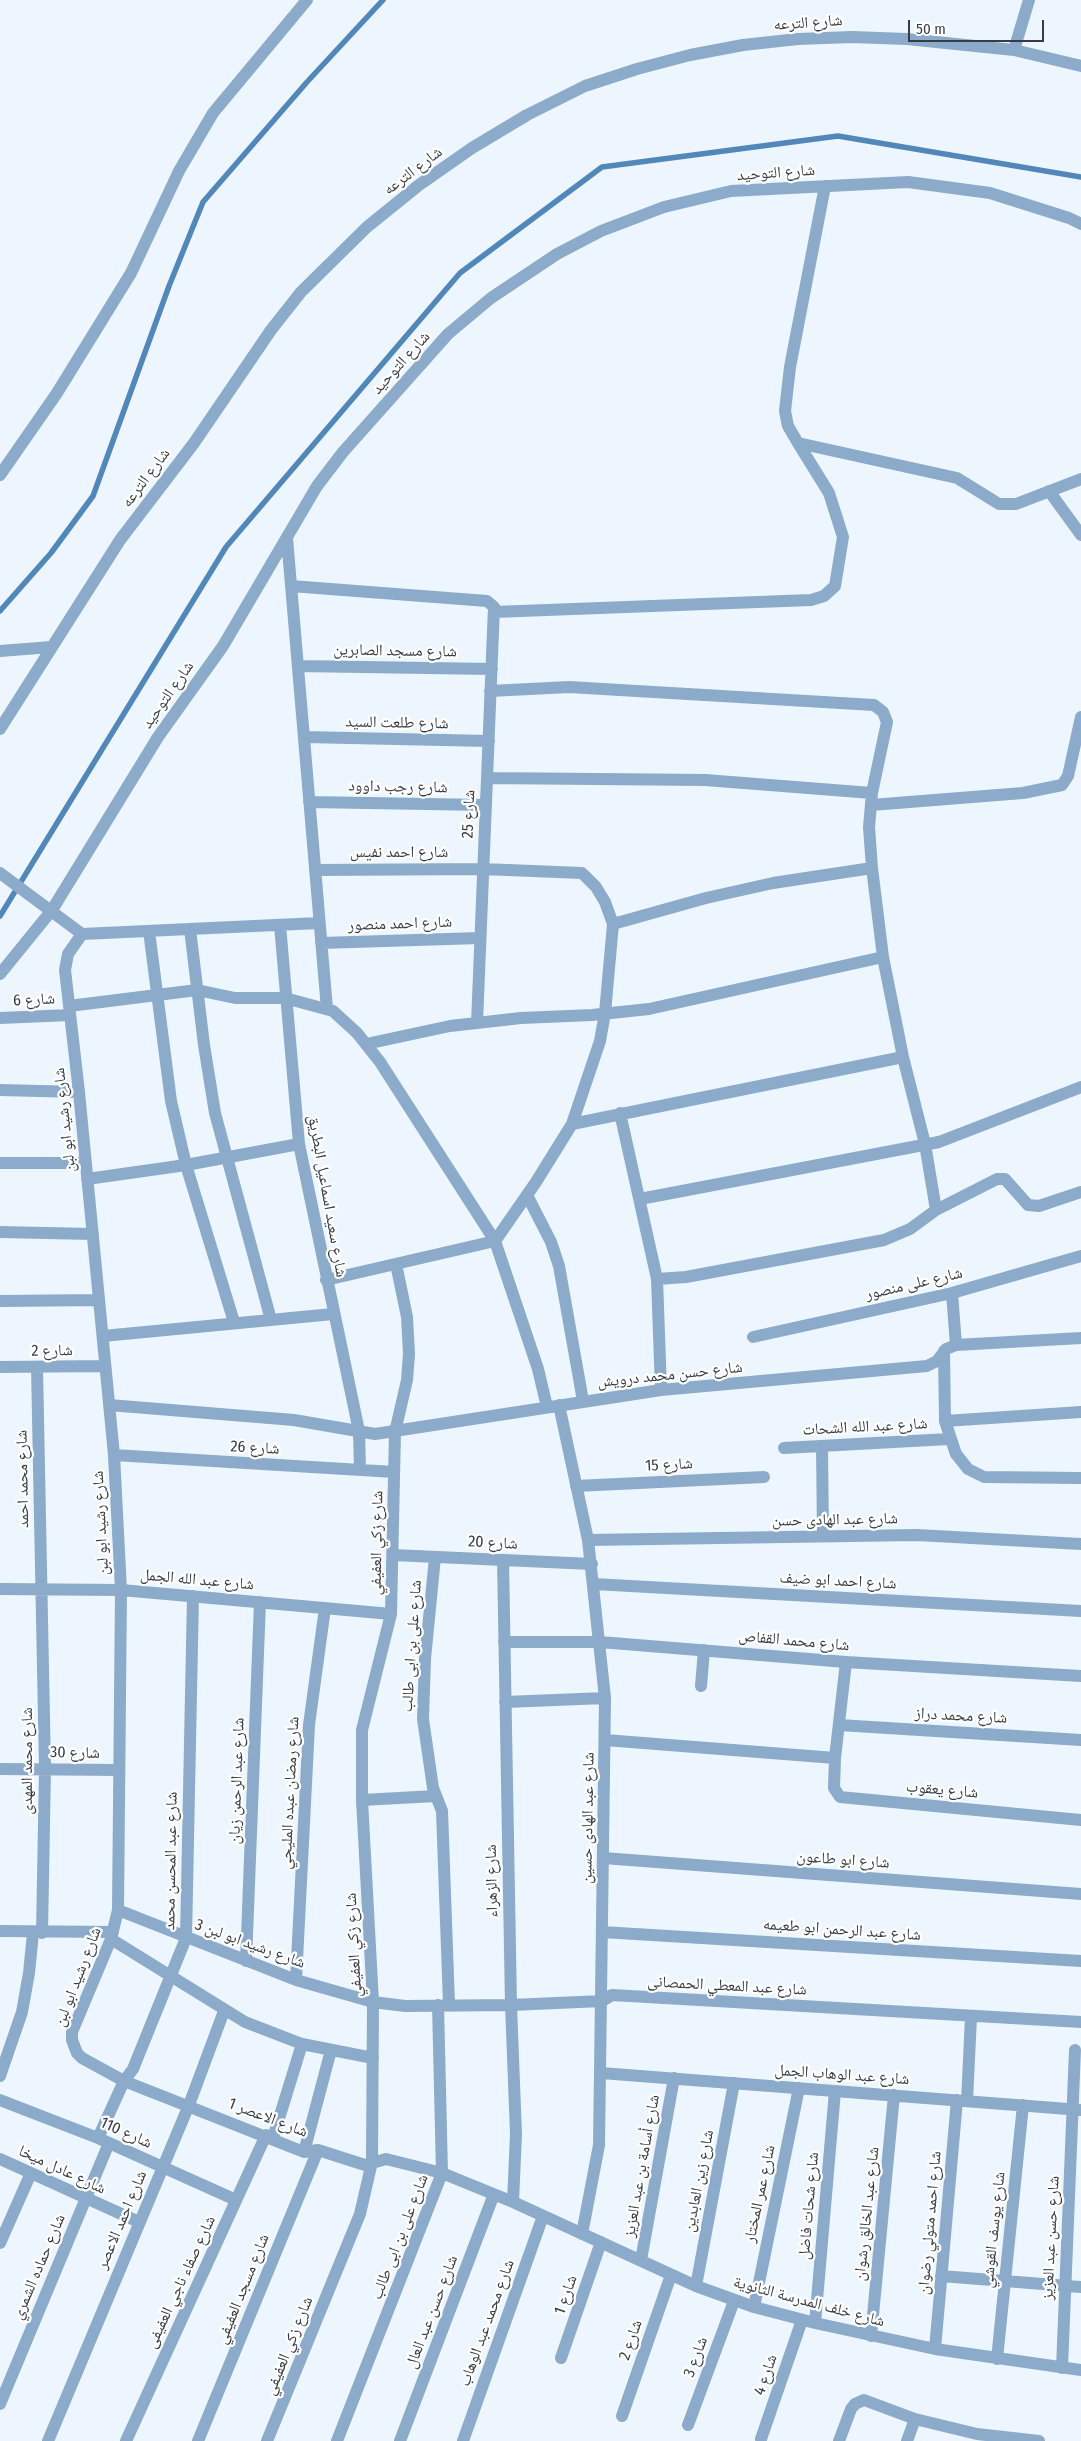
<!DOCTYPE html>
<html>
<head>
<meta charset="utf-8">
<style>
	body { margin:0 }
	#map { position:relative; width:1081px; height:2441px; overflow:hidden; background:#edf6ff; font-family:"Fira Sans Condensed",sans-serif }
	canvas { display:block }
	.scale { position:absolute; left:908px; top:20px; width:136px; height:22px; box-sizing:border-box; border:2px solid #363c42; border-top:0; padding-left:6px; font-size:15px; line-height:18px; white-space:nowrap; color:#363c42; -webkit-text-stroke:4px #fff; paint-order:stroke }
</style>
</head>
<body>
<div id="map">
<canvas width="1081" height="2441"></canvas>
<div class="scale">50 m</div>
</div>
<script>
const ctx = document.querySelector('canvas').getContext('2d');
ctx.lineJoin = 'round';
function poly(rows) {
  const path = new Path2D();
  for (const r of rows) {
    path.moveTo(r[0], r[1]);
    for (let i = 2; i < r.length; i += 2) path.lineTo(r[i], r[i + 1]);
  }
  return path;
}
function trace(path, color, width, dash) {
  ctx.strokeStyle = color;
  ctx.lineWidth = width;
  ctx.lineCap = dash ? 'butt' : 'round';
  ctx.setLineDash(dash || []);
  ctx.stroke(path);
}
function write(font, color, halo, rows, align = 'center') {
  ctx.font = font + ' "Fira Sans Condensed","Noto Naskh Arabic",sans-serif';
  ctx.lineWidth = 4.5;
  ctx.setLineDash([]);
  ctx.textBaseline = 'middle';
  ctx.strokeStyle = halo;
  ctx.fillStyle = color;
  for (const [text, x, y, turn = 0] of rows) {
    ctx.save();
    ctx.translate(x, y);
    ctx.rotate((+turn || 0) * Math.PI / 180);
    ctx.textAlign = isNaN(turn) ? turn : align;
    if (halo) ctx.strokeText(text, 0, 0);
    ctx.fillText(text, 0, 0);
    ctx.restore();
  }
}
trace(poly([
	[0,611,51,553,93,496,169,286,203,202,307,82,383,0],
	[0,916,226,547,460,273,602,167,838,136,1081,177]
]), '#5287ba', 5.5);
trace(poly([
	[1014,50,1029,0],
	[798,443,788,426,785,411,790,367,825,186],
	[0,475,57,393,131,273,179,171,213,113,307,0],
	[1049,491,1081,535],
	[287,538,327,1009],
	[291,586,487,601,494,607,477,1023],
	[494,612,811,600,824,596,835,586,843,537,829,493,798,443,957,478,999,504,1016,504,1081,479],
	[0,651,51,647],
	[298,666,492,669],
	[490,691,569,687,874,705,883,712,887,722,872,793,869,827,872,868,883,957,903,1057,925,1144,936,1210],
	[0,729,120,540,194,443,271,330,301,292,367,227,419,185,472,148,527,115,585,86,637,69,690,55,743,45,798,39,852,37,907,39,1014,50,1081,66],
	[304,737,489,741],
	[487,778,705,780,872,793],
	[309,802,486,805],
	[871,805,1023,793,1062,785,1068,776,1081,717],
	[315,870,483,869,582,873,596,887,605,902,613,924,605,1013,600,1041,572,1124,536,1182,495,1241,326,1280],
	[0,873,82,934,319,923],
	[613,924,706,898,773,883,872,868],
	[280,925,299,1144,359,1431,360,1470],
	[190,929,204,1045,215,1113,271,1320],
	[149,931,171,1101,186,1165,234,1322],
	[82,934,68,954,65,970,79,1092,114,1455,121,1590,118,1910,111,1939,72,2032,72,2040,77,2053,82,2058,124,2081,304,2152,318,2150,365,2165,386,2159,442,2173,513,2202,696,2286,754,2307,815,2323,935,2349,1081,2370],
	[321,943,480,938],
	[0,974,52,910,158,737,223,646,317,486,343,452,448,334,491,298,557,254,601,231,664,207,731,191,908,182,990,193,1069,218,1081,224],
	[69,1006,197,990,235,998,285,998,333,1011,357,1033,380,1062,495,1241,538,1369,547,1407],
	[0,1018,70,1015],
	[366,1044,450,1026,521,1018,592,1015,649,1009,883,957],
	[0,1090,79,1092],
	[620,1113,657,1279,686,1277,884,1240,910,1229,936,1210,997,1179,1005,1179,1028,1205,1039,1206,1081,1192],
	[572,1124,903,1057],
	[0,1163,86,1163],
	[87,1179,186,1165,299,1144],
	[527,1195,551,1242,559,1266,583,1401],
	[640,1199,939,1142,1081,1087],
	[0,1232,93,1234],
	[657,1279,661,1390],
	[952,1293,956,1345],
	[0,1301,99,1300],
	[103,1336,333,1314],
	[753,1337,952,1293,1081,1256],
	[944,1351,945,1421,956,1454,968,1469,984,1477,1081,1478],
	[0,1367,105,1366],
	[37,1367,45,1769,42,1933],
	[109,1405,294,1420,375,1434,661,1390,927,1366,937,1361,946,1349,956,1345,1081,1338],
	[559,1405,588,1540,605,1698,599,2145,582,2234],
	[945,1421,1081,1412],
	[822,1446,823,1536],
	[784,1448,949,1439],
	[114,1455,394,1472],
	[576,1486,764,1477],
	[588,1540,917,1535,1081,1544],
	[393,1555,592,1564],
	[435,1557,425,1659,423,1719,433,1788,442,1811,449,2004],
	[503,1560,511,2005,516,2134,513,2202],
	[594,1584,1081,1611],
	[0,1589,121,1590,391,1614],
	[504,1642,600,1642,846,1662,1081,1676],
	[846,1662,835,1758,834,1788,840,1797,1081,1820],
	[701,1686,704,1650],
	[505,1702,605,1698],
	[839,1725,1081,1740],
	[605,1740,835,1758],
	[0,1769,119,1770],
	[362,1800,436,1796],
	[603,1858,1081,1894],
	[118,1910,296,1980,373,2002,405,2006,511,2005,602,2001,612,1995,1081,2022],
	[0,1931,113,1932],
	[602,1932,1081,1961],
	[111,1939,245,2022,302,2044,373,2058],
	[246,1961,260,1602],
	[296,1980,309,1725,325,1608],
	[601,2073,1081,2110],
	[0,2076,22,2012,29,1973,33,1933],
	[0,2100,98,2138,236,2200],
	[967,2101,971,2017],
	[98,2138,124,2081,133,2069,186,1938,193,1596],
	[273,2138,302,2044],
	[304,2152,331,2050],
	[0,2159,139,2222],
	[0,2243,31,2173],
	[641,2260,674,2078],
	[941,2276,1081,2287],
	[696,2286,734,2083],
	[754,2307,799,2088],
	[815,2323,835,2091],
	[871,2336,894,2095],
	[935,2349,957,2100],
	[561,2358,601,2242],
	[997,2359,1023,2105],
	[1062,2368,1075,2050],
	[0,2404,109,2143],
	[622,2416,671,2275],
	[688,2425,734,2301],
	[761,2439,802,2320],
	[48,2441,189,2105,224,2011],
	[126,2441,266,2135],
	[198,2441,318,2150],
	[267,2441,360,2214,372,2162,373,2002,362,1800,362,1730,391,1614,395,1432,407,1380,409,1354,407,1317,396,1264],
	[337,2441,442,2173,438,2005],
	[400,2441,494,2194],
	[463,2441,543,2216],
	[839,2441,851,2409,855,2404,864,2400,915,2419,977,2434,1039,2441],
	[907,2441,915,2419]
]), '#8cabcb', 12);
write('16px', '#363c42', '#fff', [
	["شارع الترعه",808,23,-4],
	["شارع الترعه",413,171,-37],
	["شارع التوحيد",776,173,-4],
	["شارع التوحيد",401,363,-48],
	["شارع الترعه",146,478,-53],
	["شارع مسجد الصابرين",395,651,1],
	["شارع التوحيد",168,695,-55],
	["شارع طلعت السيد",397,723,1],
	["شارع رجب داوود",398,787,1],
	["شارع 25",469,814,-88],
	["شارع احمد نفيس",399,853],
	["شارع احمد منصور",400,924,-2],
	["شارع 6",34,1000,-3],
	["شارع رشيد ابو لبن",65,1120,-96],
	["شارع سعيد اسماعيل البطريق",327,1196,80],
	["شارع على منصور",914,1284,-13],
	["شارع 2",52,1351,-1],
	["شارع حسن محمد درويش",670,1375,-6],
	["شارع عبد الله الشحات",865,1427,-3],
	["شارع 26",255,1448,3],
	["شارع 15",669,1465,-3],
	["شارع محمد احمد",23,1479,-91],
	["شارع عبد الهادى حسن",835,1520,-1],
	["شارع رشيد ابو لبن",101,1523,-93],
	["شارع زكي العفيفي",377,1543,-89],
	["شارع 20",493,1543,3],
	["شارع عبد الله الجمل",197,1580,5],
	["شارع احمد ابو ضيف",838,1581,3],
	["شارع محمد القفاص",794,1641,5],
	["شارع على بن ابى طالب",412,1646,-86],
	["شارع محمد دراز",961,1716,3],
	["شارع 30",75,1753,1],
	["شارع محمد المهدى",28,1761,-90],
	["شارع عبد الرحمن زيان",237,1781,-88],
	["شارع يعقوب",942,1790,5],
	["شارع رمضان عبده المليجي",290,1793,-87],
	["شارع عبد الهادى حسين",588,1818,-89],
	["شارع ابو طاعون",843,1860,4],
	["شارع عبد المحسن محمد",171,1861,-89],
	["شارع الزهراء",492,1881,-91],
	["شارع عبد الرحمن ابو طعيمه",842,1930,4],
	["شارع رشيد ابو لبن 3",250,1944,20],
	["شارع زكي العفيفي",354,1945,-93],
	["شارع رشيد ابو لبن",78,1977,-69],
	["شارع عبد المعطي الحمصانى",727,1986,3],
	["شارع عبد الوهاب الجمل",842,2075,4],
	["شارع الاعصر 1",268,2118,21],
	["شارع 110",126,2133,24],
	["شارع أسامة بن عبد العزيز",642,2166,-80],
	["شارع عادل ميخا",62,2170,25],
	["شارع زين العابدين",699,2181,-79],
	["شارع عمر المختار",760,2194,-78],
	["شارع شحات فاضل",809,2206,-85],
	["شارع عبد الخالق رشوان",867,2214,-84],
	["شارع احمد الاعصر",122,2220,-67],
	["شارع احمد متولي رضوان",930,2223,-85],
	["شارع يوسف القوشي",994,2230,-84],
	["شارع على بن ابى طالب",400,2237,-69],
	["شارع حسن عبد العزيز",1051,2238,-87],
	["شارع حماده الشمري",39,2267,-67],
	["شارع صفاء ناجي العفيفى",181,2282,-65],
	["شارع مسجد العفيفي",243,2289,-68],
	["شارع 1",566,2295,-71],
	["شارع خلف المدرسة الثانوية",809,2302,15],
	["شارع حسن عبد العال",432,2312,-69],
	["شارع محمد عبد الوهاب",487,2323,-70],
	["شارع 2",631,2340,-71],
	["شارع زكي العفيفي",289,2346,-68],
	["شارع 3",696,2357,-70],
	["شارع 4",766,2375,-71]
]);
</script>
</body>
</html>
